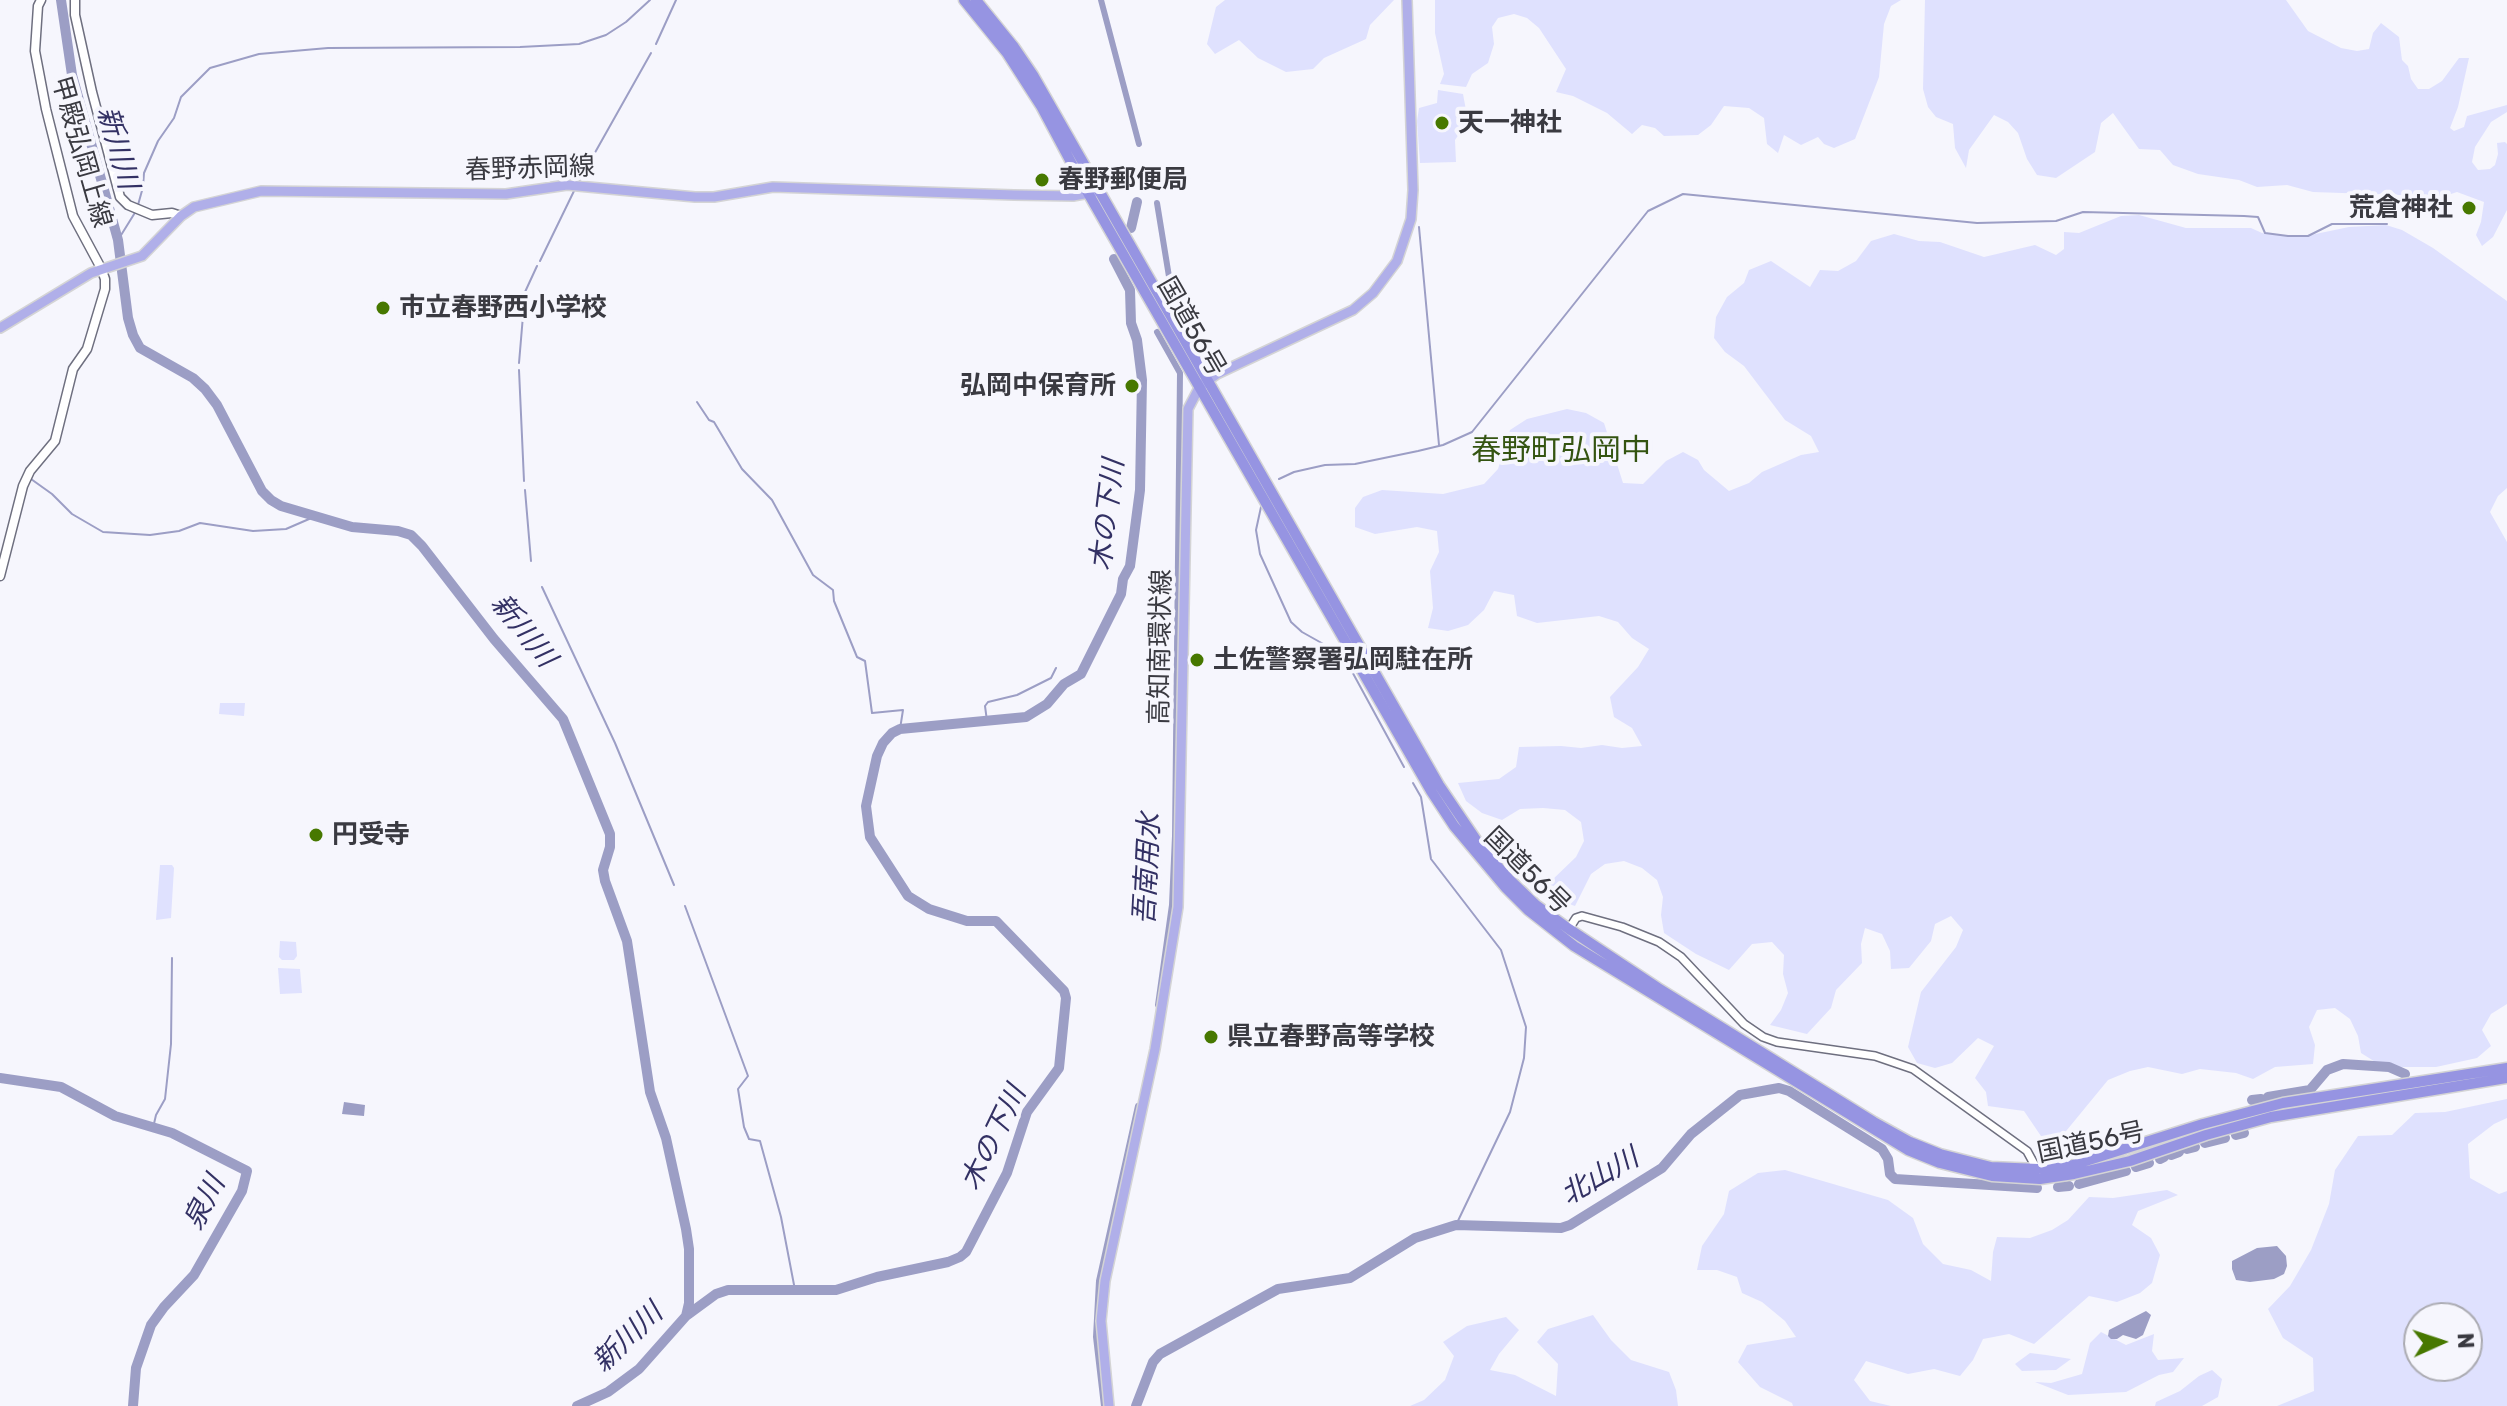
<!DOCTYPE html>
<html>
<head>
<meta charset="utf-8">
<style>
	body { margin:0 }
	#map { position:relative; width:2507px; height:1406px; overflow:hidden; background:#f6f6fd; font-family:Rubik,sans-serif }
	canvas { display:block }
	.north { position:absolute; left:2403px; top:1302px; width:80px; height:80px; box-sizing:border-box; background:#f6f6fd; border:2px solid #ababb2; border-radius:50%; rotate:87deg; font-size:22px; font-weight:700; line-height:32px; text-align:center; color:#3a3a41 }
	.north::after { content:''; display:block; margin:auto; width:28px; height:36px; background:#477800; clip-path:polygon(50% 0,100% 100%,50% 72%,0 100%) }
</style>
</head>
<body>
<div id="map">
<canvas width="2507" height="1406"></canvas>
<div class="north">N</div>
</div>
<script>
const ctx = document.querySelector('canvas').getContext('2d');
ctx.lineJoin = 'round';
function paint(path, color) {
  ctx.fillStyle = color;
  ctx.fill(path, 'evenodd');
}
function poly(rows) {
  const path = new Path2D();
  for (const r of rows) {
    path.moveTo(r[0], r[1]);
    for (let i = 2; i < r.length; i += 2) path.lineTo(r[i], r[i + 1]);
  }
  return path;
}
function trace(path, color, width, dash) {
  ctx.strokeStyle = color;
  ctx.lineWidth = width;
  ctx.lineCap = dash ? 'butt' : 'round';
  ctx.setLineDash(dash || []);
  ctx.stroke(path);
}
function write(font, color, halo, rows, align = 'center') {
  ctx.font = font + ' Rubik,"Noto Sans JP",sans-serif';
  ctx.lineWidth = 8;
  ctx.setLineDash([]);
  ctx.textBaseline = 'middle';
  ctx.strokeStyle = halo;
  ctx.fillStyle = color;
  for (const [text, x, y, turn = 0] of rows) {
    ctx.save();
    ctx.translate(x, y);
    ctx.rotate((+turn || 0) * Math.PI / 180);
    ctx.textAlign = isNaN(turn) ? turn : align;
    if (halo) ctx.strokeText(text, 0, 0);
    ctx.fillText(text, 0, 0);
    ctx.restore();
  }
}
paint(poly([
	[1225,0,1394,0,1370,25,1366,39,1324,58,1313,69,1286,72,1258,58,1239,40,1215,54,1207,44,1216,7],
	[1435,0,1901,0,1891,6,1884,24,1879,77,1855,139,1834,148,1824,144,1818,137,1801,145,1784,135,1778,153,1767,144,1764,118,1749,108,1724,106,1711,125,1698,135,1664,136,1655,128,1642,125,1632,134,1607,113,1573,96,1556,92,1566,69,1539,28,1527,18,1514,14,1498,18,1492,27,1494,44,1488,63,1472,74,1466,87,1440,84,1444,74,1435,33],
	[1925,0,2286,0,2308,31,2341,48,2357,51,2369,49,2373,33,2381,23,2399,37,2402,60,2408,66,2411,79,2418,89,2429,89,2442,81,2459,58,2469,58,2458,107,2450,128,2454,131,2464,127,2467,116,2507,105,2507,112,2491,122,2475,147,2472,162,2478,170,2490,169,2495,165,2498,154,2497,143,2505,142,2507,144,2507,210,2493,237,2482,246,2476,235,2481,222,2484,202,2457,192,2433,200,2420,193,2400,195,2313,192,2287,185,2257,187,2239,180,2198,174,2173,165,2160,150,2139,149,2113,113,2101,123,2095,152,2056,178,2037,175,2027,159,2018,133,2008,122,1994,115,1969,150,1966,168,1955,148,1953,124,1936,117,1928,107,1923,89],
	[1438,90,1463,94,1468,121,1455,140,1456,162,1420,163,1417,121,1419,108,1437,103],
	[2139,215,2186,228,2251,228,2262,233,2301,237,2349,227,2386,225,2402,230,2433,248,2507,301,2507,488,2498,496,2490,512,2507,542,2507,1004,2491,1014,2482,1030,2491,1046,2477,1058,2436,1067,2395,1067,2377,1063,2361,1053,2358,1036,2350,1019,2335,1008,2317,1010,2309,1027,2315,1045,2313,1064,2275,1067,2253,1079,2236,1073,2200,1069,2182,1074,2148,1067,2130,1071,2108,1080,2062,1136,2045,1142,2024,1111,1988,1106,1986,1092,1975,1078,1994,1046,1978,1038,1952,1063,1935,1068,1917,1063,1908,1047,1921,992,1956,947,1963,930,1951,916,1935,924,1931,941,1909,968,1891,969,1890,951,1882,934,1865,928,1861,944,1862,963,1836,990,1831,1008,1807,1034,1770,1025,1781,1010,1788,993,1783,974,1784,955,1772,942,1752,944,1729,970,1696,954,1664,933,1661,915,1663,897,1657,880,1642,868,1624,861,1605,864,1591,874,1575,906,1557,900,1549,883,1576,857,1584,841,1581,822,1565,810,1543,808,1520,809,1502,820,1482,813,1466,801,1458,783,1499,779,1516,767,1519,747,1561,746,1581,748,1602,745,1622,748,1642,746,1632,728,1614,717,1610,697,1638,667,1649,649,1632,638,1618,622,1599,616,1537,623,1517,616,1514,595,1494,591,1484,610,1468,625,1448,631,1428,628,1433,608,1430,571,1439,552,1437,531,1417,527,1375,534,1355,527,1355,508,1363,497,1382,490,1443,494,1484,484,1498,469,1510,430,1527,419,1567,409,1586,413,1604,423,1623,483,1643,484,1666,461,1683,452,1698,460,1704,470,1729,491,1749,483,1762,472,1801,455,1819,452,1811,436,1785,420,1744,366,1725,352,1714,338,1716,317,1727,297,1744,283,1749,270,1771,261,1810,287,1820,270,1838,271,1856,261,1871,241,1894,234,1919,241,1940,242,1984,257,2035,245,2056,255,2064,249,2064,232,2079,233,2121,216],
	[220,703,245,703,244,716,219,714],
	[160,865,172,865,174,868,171,918,156,920],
	[280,941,296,942,297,956,294,960,282,960,279,957],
	[278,968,300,969,302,993,280,994],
	[2507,1099,2507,1118,2494,1124,2468,1144,2470,1178,2499,1194,2507,1191,2507,1406,2277,1406,2314,1391,2313,1358,2283,1338,2268,1309,2290,1286,2311,1250,2329,1204,2335,1170,2358,1136,2392,1135,2415,1113,2445,1112],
	[2419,1318,2467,1318,2467,1366,2419,1366],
	[1785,1170,1888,1200,1913,1218,1923,1244,1943,1264,1971,1270,1991,1281,1993,1252,1997,1237,2030,1238,2052,1230,2068,1220,2089,1197,2113,1198,2167,1190,2178,1195,2138,1211,2132,1225,2151,1238,2160,1255,2152,1283,2140,1293,2117,1302,2089,1296,2034,1344,2009,1334,1983,1339,1973,1360,1960,1376,1934,1369,1908,1374,1866,1361,1854,1380,1870,1401,1891,1406,1793,1406,1792,1403,1760,1387,1738,1362,1747,1345,1796,1337,1785,1321,1762,1302,1742,1293,1737,1277,1717,1270,1697,1270,1702,1246,1724,1214,1729,1191,1758,1173],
	[1593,1315,1611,1340,1631,1360,1669,1372,1676,1390,1678,1406,1410,1406,1424,1400,1445,1380,1454,1356,1443,1342,1467,1326,1506,1317,1519,1330,1499,1354,1490,1370,1515,1375,1556,1396,1558,1364,1537,1342,1548,1329],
	[2101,1332,2126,1345,2154,1334,2152,1351,2158,1360,2184,1358,2173,1372,2159,1375,2126,1392,2068,1395,2035,1382,2051,1383,2082,1374,2090,1343],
	[2030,1353,2046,1355,2071,1359,2056,1370,2022,1371,2015,1364],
	[2212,1370,2222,1379,2218,1397,2202,1406,2155,1406,2156,1402,2180,1391,2199,1376]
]), '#dfe1fe');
paint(poly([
	[344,1102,365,1105,364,1116,342,1114],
	[2277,1246,2286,1256,2287,1266,2284,1274,2274,1279,2250,1282,2236,1280,2232,1269,2232,1261,2257,1248],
	[2146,1311,2151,1315,2143,1335,2136,1339,2123,1335,2117,1339,2111,1339,2108,1336,2109,1330]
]), '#9c9ec5');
trace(poly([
	[656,44,676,0],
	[579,181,651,53],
	[138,205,143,187,144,173,158,141,174,118,181,97,210,68,259,54,328,48,520,47,579,44,606,35,626,22,650,0],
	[1419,227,1439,445],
	[118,240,136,211],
	[540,261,574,191],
	[519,363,525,292,537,266],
	[519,370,524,481],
	[697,402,709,420,714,422,742,469,772,500,813,575,833,590,834,601,857,657,865,661,872,713,903,710,900,729],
	[31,479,52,494,72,514,103,532,150,535,179,531,200,523,253,531,286,529,316,516],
	[1279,479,1294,472,1325,465,1355,464,1418,451,1443,445,1472,432,1648,211,1683,194,1977,223,2056,221,2083,212,2244,216,2258,217,2265,233,2288,236,2308,236,2332,224,2387,224],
	[525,490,531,561],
	[1261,507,1256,530,1260,554,1291,622,1302,632,1343,655,1404,767],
	[542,587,615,743,674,885],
	[987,721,985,706,988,702,1017,695,1051,678,1056,668],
	[1413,783,1421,797,1431,859,1501,950,1526,1027,1524,1058,1510,1112,1456,1225],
	[685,906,748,1076,738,1089,744,1127,749,1139,760,1141,781,1217,795,1290],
	[153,1128,156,1115,165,1099,171,1044,172,958]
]), '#9c9ec5', 2);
trace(poly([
	[1101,0,1139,144],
	[1157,203,1172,295],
	[1157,332,1180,373,1175,836,1172,905,1158,1005],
	[1104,1406,1096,1337,1099,1281,1138,1106]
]), '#9c9ec5', 6);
trace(poly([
	[61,0,72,75,118,240,128,318,133,335,140,348,193,378,205,389,217,405,262,491,271,500,281,506,352,527,398,531,411,535,422,546,494,639,563,719,610,834,610,847,603,870,605,881,627,941,650,1092,666,1138,686,1229,689,1249,689,1303,686,1316,639,1369,608,1392,577,1406],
	[1131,228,1137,202],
	[0,1078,61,1087,115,1116,172,1133,247,1171,242,1191,194,1275,164,1307,151,1325,136,1368,133,1406],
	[2268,1097,2310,1090,2327,1070,2343,1064,2389,1067,2405,1074],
	[2252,1100,2261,1099],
	[2236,1135,2244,1133],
	[2205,1143,2225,1138],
	[2187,1149,2195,1147],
	[2171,1155,2179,1152],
	[2160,1159,2164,1157],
	[2136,1167,2149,1163],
	[2079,1184,2126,1171],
	[2058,1187,2069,1186],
	[686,1316,716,1294,728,1290,836,1290,877,1277,948,1262,960,1257,966,1252,1007,1173,1027,1112,1059,1068,1066,998,1064,991,996,921,967,921,929,909,908,896,870,837,866,806,877,756,883,743,892,733,900,729,1026,717,1047,704,1064,684,1081,674,1121,594,1123,579,1130,566,1140,490,1142,380,1137,340,1131,323,1130,290,1114,259],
	[1136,1406,1153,1362,1160,1354,1278,1289,1350,1278,1415,1238,1456,1225,1561,1228,1570,1225,1662,1168,1691,1134,1740,1095,1779,1088,1789,1091,1882,1149,1888,1159,1890,1174,1895,1179,2037,1188]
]), '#9c9ec5', 10);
const tertiary = poly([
	[1569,929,1576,918,1582,916,1622,927,1659,942,1681,957,1744,1024,1763,1037,1777,1042,1875,1056,1913,1069,2027,1151,2039,1173]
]);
const secondary = poly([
	[75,0,75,15,92,92,120,197,128,205,152,215,172,213,181,216],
	[0,576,23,486,30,471,55,441,73,369,87,349,105,289,105,279,101,268,73,216,46,109,35,51,38,6,41,0]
]);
const primary = poly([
	[0,328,91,273,142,256,181,216,194,207,261,191,506,194,567,185,695,197,714,197,773,187,1014,195,1073,196,1095,192],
	[1109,1406,1101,1321,1105,1281,1155,1049,1178,907,1188,409,1200,386,1217,374,1353,310,1373,293,1397,261,1411,219,1413,190,1407,0]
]);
const trunk = poly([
	[964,0,1007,53,1041,106,1080,179,1431,791,1454,826,1506,888,1528,910,1574,946,1908,1150,1940,1163,1992,1176,2040,1179,2074,1174,2130,1161,2206,1135,2271,1117,2507,1078],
	[976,0,1014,47,1033,75,1439,785,1483,850,1509,879,1536,905,1569,929,1658,988,1874,1122,1910,1142,1940,1154,1991,1167,2038,1169,2073,1165,2203,1124,2283,1103,2507,1068]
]);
trace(tertiary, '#6e6f7f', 10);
trace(secondary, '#6e6f7f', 11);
trace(primary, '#d4d4d5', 12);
trace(trunk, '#d4d4d5', 13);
trace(tertiary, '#fff', 7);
trace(secondary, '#fff', 8);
trace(primary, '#b0afe9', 9);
trace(trunk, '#9694e2', 10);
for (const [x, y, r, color] of [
	[1442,123,8,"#477800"],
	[1042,180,8,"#477800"],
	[2469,208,8,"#477800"],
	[383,308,8,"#477800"],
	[1132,386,8,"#477800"],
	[1197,660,8,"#477800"],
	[316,835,8,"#477800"],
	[1211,1037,8,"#477800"]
]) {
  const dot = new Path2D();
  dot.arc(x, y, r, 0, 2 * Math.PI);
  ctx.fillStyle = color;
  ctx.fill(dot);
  trace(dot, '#f6f6fd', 3);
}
write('bold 26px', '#3a3a41', '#f6f6fd', [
	["天一神社",1458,123],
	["春野郵便局",1058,180],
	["荒倉神社",2453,208,"right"],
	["市立春野西小学校",399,308],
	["弘岡中保育所",1116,386,"right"],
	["土佐警察署弘岡駐在所",1213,660],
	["円受寺",332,835],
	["県立春野高等学校",1227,1037]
], 'left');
write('26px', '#3a3a41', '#f6f6fd', [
	["甲殿弘岡上線",81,152,74],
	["春野赤岡線",530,169,-2],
	["国道56号",1191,327,60],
	["高知南環状線",1161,647,-89],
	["国道56号",1527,871,45],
	["国道56号",2091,1143,-12]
]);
write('italic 28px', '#333164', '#f6f6fd', [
	["新川川",117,148,74],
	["木の下川",1108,515,-83],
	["新川川",523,631,51],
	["吾南用水",1148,869,-87],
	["木の下川",994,1138,-64],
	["北山川",1600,1177,-30],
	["泉川",205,1203,-63],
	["新川川",628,1338,-44]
]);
write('30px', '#345411', '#f6f6fd', [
	["春野町弘岡中",1561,451]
]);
</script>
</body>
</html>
